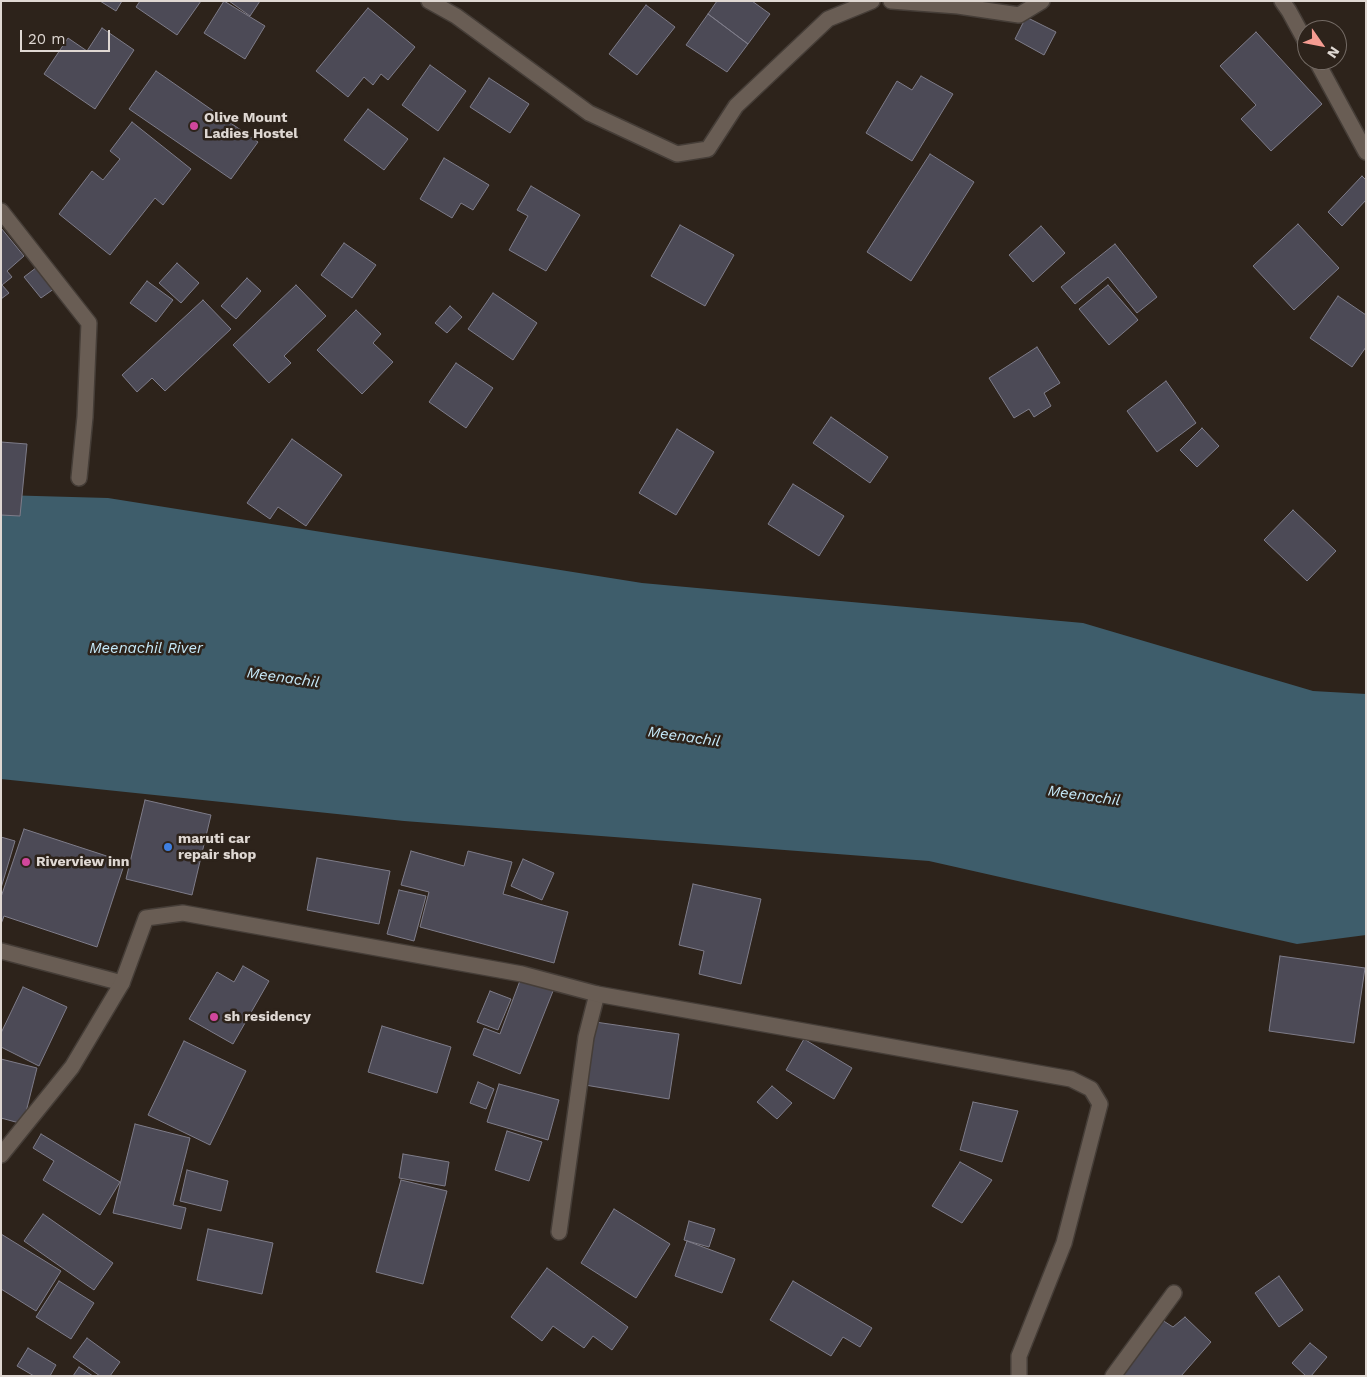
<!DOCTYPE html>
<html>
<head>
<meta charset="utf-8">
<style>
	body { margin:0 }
	#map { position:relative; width:1367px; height:1377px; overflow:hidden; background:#2d231b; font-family:"Work Sans",sans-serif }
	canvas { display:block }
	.frame { position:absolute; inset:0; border:2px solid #dfd8d3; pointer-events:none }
	.north { position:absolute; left:1297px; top:20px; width:50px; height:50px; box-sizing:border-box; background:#2d231b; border:1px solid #746b65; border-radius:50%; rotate:123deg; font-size:14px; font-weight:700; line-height:20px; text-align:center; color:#dfd8d3 }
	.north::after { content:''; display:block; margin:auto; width:18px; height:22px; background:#f59c92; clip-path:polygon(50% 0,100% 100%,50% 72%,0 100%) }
	.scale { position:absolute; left:20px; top:30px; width:90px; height:22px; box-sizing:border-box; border:2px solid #dfd8d3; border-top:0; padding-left:6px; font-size:15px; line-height:18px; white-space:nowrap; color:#dfd8d3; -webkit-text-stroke:4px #2d231b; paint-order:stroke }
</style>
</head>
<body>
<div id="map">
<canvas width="1367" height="1377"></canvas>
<div class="frame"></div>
<div class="north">N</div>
<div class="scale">20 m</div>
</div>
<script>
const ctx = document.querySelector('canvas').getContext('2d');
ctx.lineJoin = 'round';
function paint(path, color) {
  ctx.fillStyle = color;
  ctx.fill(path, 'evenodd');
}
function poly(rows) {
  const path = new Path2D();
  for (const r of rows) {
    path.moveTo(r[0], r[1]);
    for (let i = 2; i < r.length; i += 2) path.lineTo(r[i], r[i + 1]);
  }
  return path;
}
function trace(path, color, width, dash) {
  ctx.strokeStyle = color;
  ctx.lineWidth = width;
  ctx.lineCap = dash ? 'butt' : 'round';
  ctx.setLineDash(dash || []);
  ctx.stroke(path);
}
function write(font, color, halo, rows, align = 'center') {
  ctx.font = font + ' "Work Sans",sans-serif';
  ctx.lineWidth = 5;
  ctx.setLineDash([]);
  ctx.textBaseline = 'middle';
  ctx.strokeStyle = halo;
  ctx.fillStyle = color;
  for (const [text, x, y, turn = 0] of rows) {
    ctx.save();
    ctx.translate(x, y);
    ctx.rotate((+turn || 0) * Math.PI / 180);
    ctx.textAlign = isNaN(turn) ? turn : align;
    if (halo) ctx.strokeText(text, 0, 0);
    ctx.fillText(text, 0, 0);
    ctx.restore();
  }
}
paint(poly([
	[1,495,108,498,642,583,1083,623,1313,691,1366,694,1366,935,1297,944,929,861,404,821,1,779]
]), '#3e5d6b');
const building = poly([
	[100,1,122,1,116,11,100,1],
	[140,1,201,1,177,35,136,7,140,1],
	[224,1,265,26,245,59,204,33,224,1],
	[229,1,260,1,250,16,229,1],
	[717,1,752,1,770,14,748,44,708,14,717,1],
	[646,5,675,27,637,75,609,54,646,5],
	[368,8,415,47,388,80,381,74,373,85,364,77,348,97,316,71,368,8],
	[708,14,748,44,727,72,686,45,708,14],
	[1026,17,1056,32,1044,55,1015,39,1026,17],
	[102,28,134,50,95,109,44,74,68,38,87,51,102,28],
	[1256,32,1322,104,1271,151,1241,119,1256,105,1220,66,1256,32],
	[430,65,466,91,438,131,402,105,430,65],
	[156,71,258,142,231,179,129,109,156,71],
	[921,76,953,94,912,161,866,133,897,81,912,90,921,76],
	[489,78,529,104,510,133,470,107,489,78],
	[368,109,408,139,384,170,344,140,368,109],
	[132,122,191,169,163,205,155,198,110,255,59,214,92,171,103,180,120,159,110,151,132,122],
	[930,154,974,182,911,281,867,252,930,154],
	[444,158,489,185,473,210,461,203,452,218,420,199,444,158],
	[1362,176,1366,180,1366,200,1342,226,1328,212,1362,176],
	[531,186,580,215,546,271,509,250,528,216,517,210,531,186],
	[1298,224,1339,268,1294,310,1253,266,1298,224],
	[680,225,734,255,705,306,651,276,680,225],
	[1041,226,1065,253,1033,282,1009,255,1041,226],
	[1,228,24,256,7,271,12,277,2,285,9,293,1,299,1,228],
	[344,243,376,265,352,298,321,275,344,243],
	[1115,244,1157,297,1137,313,1108,277,1075,304,1061,287,1115,244],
	[177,263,199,283,181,303,159,283,177,263],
	[41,264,58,286,41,298,24,277,41,264],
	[247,278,261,291,236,319,221,306,247,278],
	[147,281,173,300,156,322,130,303,147,281],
	[296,285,326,316,284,356,291,363,269,383,233,345,296,285],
	[1108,285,1138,320,1109,345,1079,309,1108,285],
	[493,293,537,323,513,360,468,329,493,293],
	[1338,296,1366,315,1366,347,1352,367,1310,338,1338,296],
	[203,300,231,329,165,391,152,378,137,392,122,375,203,300],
	[450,306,462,317,447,333,435,323,450,306],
	[356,310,381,334,373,343,393,362,362,394,317,350,356,310],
	[1037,347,1060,383,1044,393,1051,406,1034,417,1029,409,1014,418,989,378,1037,347],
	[456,363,493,388,466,428,429,402,456,363],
	[1166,381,1196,423,1157,452,1127,411,1166,381],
	[831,417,888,457,870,483,813,443,831,417],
	[1202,428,1219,446,1197,467,1180,450,1202,428],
	[677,429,714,452,676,515,639,493,677,429],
	[292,439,342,475,306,526,278,507,270,519,247,503,292,439],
	[1,442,27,444,20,516,1,515,1,442],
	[793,484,844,516,819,556,768,524,793,484],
	[1293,510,1336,551,1307,581,1264,540,1293,510],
	[145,800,211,815,192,895,126,879,145,800],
	[24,829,125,862,97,947,4,916,1,924,1,897,24,829],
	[1,837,15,841,1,888,1,837],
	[411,851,464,866,468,851,512,862,503,894,568,912,554,963,420,927,429,892,401,885,411,851],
	[317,858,390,871,379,924,307,910,317,858],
	[523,859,554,873,542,900,511,886,523,859],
	[693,884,761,899,741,984,699,974,704,951,679,945,693,884],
	[399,890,426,896,414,941,387,934,399,890],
	[1280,956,1365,968,1354,1043,1269,1031,1280,956],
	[243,966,269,981,233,1044,189,1019,217,972,234,982,243,966],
	[521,978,553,991,520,1074,473,1055,484,1028,500,1034,521,978],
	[23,987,67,1007,39,1066,1,1047,1,1033,23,987],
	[490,991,511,999,498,1030,477,1022,490,991],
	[595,1022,679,1034,669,1099,585,1085,595,1022],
	[382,1026,451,1047,437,1093,368,1072,382,1026],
	[804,1039,852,1068,834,1099,786,1070,804,1039],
	[184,1041,246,1071,210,1145,148,1115,184,1041],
	[1,1059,37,1068,23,1124,1,1118,1,1059],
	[478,1082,494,1089,486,1109,470,1103,478,1082],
	[499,1084,559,1100,548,1140,487,1122,499,1084],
	[772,1086,792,1103,777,1119,757,1102,772,1086],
	[973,1102,1018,1111,1002,1162,960,1150,973,1102],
	[135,1124,190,1138,173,1205,186,1208,181,1229,113,1213,135,1124],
	[507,1131,542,1142,529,1181,495,1170,507,1131],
	[41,1134,120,1182,100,1215,43,1180,54,1161,33,1148,41,1134],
	[403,1154,449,1162,445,1186,399,1178,403,1154],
	[960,1162,992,1180,962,1223,932,1206,960,1162],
	[187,1170,228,1181,221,1211,180,1201,187,1170],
	[401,1180,447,1191,423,1284,376,1272,401,1180],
	[614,1209,670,1244,636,1298,581,1263,614,1209],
	[43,1214,113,1263,94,1290,24,1241,43,1214],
	[689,1221,715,1229,709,1247,684,1240,689,1221],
	[208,1229,273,1243,262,1294,197,1280,208,1229],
	[1,1234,61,1271,36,1311,1,1289,1,1234],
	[687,1241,735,1259,722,1293,675,1276,687,1241],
	[547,1268,628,1327,612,1350,593,1336,584,1348,553,1326,542,1341,511,1317,547,1268],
	[1279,1276,1303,1310,1279,1327,1255,1293,1279,1276],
	[59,1281,94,1303,71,1339,36,1317,59,1281],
	[793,1281,872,1328,860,1347,843,1337,831,1356,770,1320,793,1281],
	[1185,1317,1211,1342,1181,1376,1123,1376,1120,1374,1162,1320,1173,1327,1185,1317],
	[87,1338,120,1362,110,1376,100,1376,73,1357,87,1338],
	[1310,1343,1327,1357,1311,1376,1306,1376,1292,1363,1310,1343],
	[28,1348,56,1365,50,1376,34,1376,17,1366,28,1348],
	[79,1367,93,1376,73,1376,79,1367]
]);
paint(building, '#4c4a56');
trace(building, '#7e7c89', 1);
const lane = poly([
	[1,951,122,983],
	[559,1232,586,1037,597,994]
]);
const street = poly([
	[429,1,456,16,589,113,677,154,708,149,736,106,828,19,872,1],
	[891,1,958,6,1019,15,1042,1],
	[1282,1,1289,11,1307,44],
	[1316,60,1366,152],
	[1,211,89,323,85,417,79,478],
	[1,1155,72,1067,122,983,146,918,183,913,522,974,597,994,1071,1079,1091,1089,1100,1104,1064,1243,1019,1356,1019,1376],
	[1113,1376,1174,1293]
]);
trace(lane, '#453d37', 18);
trace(street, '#453d37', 18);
trace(lane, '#695d54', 15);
trace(street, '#695d54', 15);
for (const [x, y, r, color] of [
	[194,126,5,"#d1479c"],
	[168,847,5,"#3f7fe0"],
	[26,862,5,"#d1479c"],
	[214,1017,5,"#d1479c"]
]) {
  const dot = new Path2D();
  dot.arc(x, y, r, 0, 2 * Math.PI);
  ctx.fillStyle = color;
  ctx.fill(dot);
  trace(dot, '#2d231b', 2);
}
write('bold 14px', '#dfd8d3', '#2d231b', [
	["Olive Mount",204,118],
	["Ladies Hostel",204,134],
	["maruti car",178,839],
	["repair shop",178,855],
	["Riverview inn",36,862],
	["sh residency",224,1017]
], 'left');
write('italic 15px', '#c6eafa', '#2d231b', [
	["Meenachil River",146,649],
	["Meenachil",283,678,8],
	["Meenachil",684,737,8],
	["Meenachil",1084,796,8]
]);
</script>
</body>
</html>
